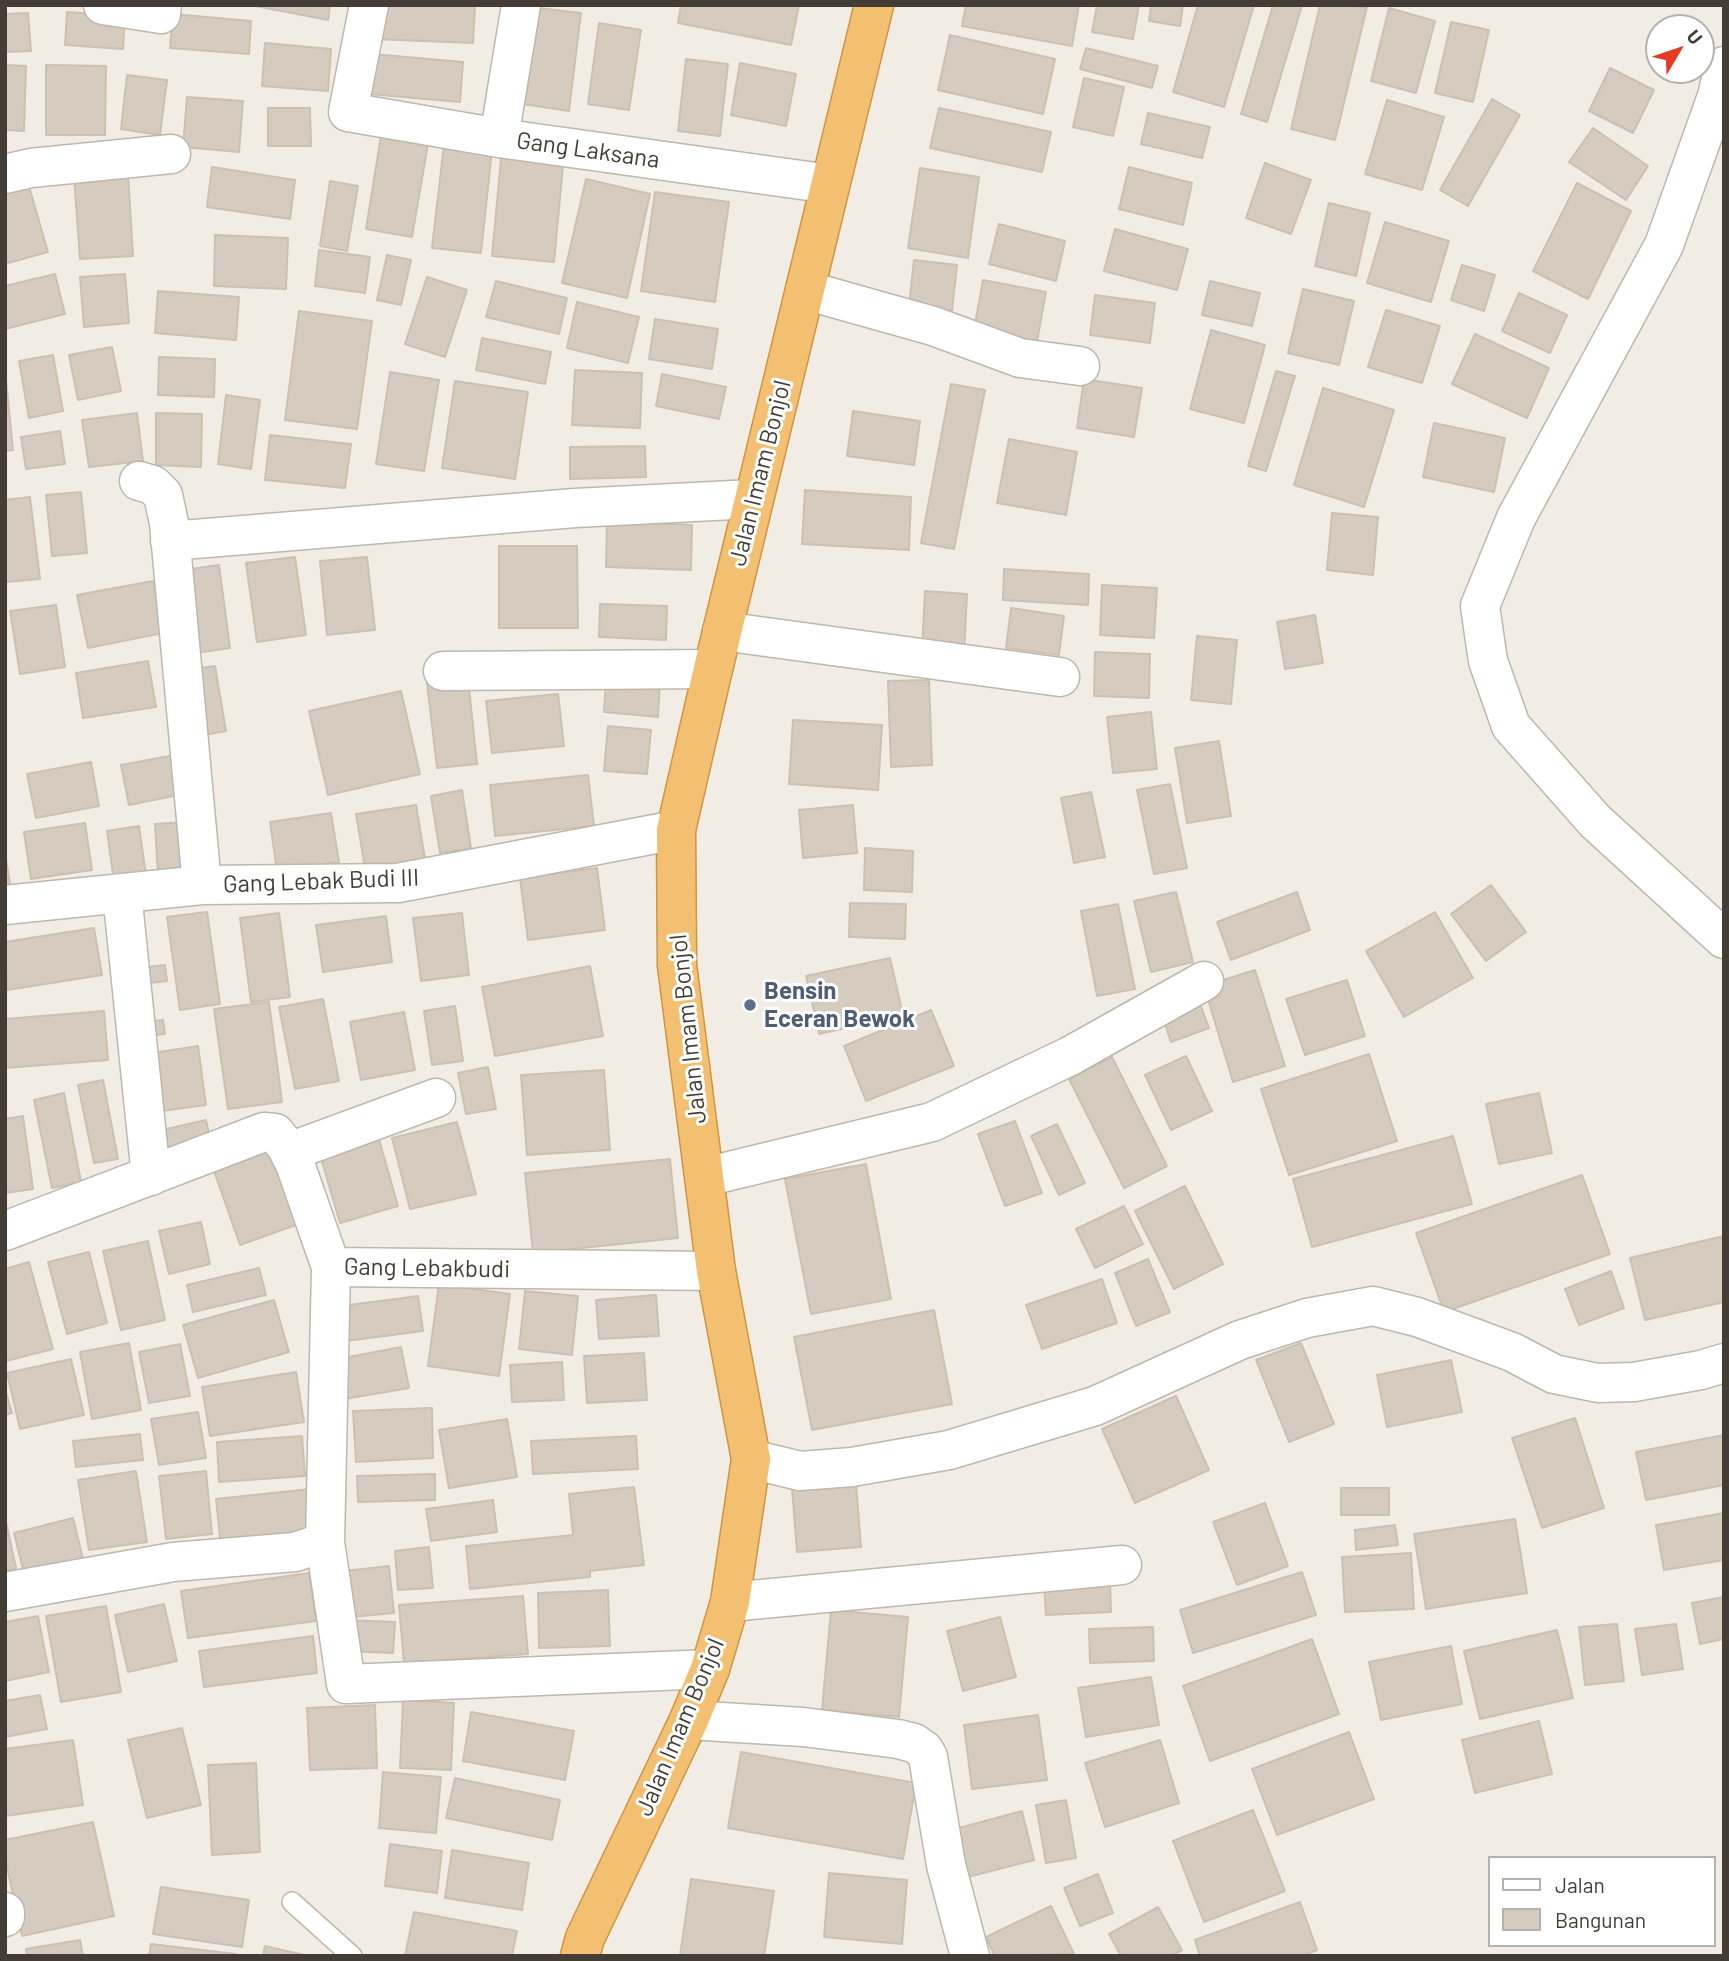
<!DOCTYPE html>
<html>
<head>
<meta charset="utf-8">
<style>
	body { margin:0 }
	#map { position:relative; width:1729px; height:1961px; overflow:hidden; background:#f1ede5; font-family:Barlow,sans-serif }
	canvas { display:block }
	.frame { position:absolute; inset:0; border:7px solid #433d35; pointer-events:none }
	.legend { position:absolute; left:1488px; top:1856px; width:228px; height:91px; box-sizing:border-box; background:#fff; border:2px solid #b4b1ae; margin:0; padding:9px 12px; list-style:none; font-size:21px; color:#433d35 }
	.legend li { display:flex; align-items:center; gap:14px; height:35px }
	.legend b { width:35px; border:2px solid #b4b1ae }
	.north { position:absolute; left:1645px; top:14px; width:70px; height:70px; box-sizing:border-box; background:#fff; border:2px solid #b4b1ae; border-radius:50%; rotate:51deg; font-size:19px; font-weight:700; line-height:28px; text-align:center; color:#433d35 }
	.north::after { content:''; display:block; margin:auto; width:24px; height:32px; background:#e83925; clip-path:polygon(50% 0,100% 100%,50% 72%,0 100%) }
</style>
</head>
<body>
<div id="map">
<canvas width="1729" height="1961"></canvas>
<div class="frame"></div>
<ul class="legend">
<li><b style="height:9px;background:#fff"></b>Jalan</li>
<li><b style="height:19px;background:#d5cbbf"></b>Bangunan</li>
</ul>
<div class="north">U</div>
</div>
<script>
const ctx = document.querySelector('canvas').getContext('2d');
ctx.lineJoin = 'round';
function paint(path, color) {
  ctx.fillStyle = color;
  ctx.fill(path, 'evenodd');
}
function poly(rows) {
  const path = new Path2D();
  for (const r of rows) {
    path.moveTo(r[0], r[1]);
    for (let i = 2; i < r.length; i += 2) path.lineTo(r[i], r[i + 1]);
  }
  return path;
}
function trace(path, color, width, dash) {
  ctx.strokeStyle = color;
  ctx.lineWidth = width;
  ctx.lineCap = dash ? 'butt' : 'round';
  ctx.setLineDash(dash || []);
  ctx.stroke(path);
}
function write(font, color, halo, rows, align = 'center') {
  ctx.font = font + ' Barlow,sans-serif';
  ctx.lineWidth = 6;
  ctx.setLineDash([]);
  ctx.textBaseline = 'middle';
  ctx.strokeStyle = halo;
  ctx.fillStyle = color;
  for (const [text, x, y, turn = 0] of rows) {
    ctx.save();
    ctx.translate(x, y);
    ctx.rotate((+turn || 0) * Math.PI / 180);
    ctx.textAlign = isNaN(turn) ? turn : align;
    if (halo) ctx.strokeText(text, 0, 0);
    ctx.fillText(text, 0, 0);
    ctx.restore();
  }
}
const building = poly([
	[250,5,330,5,328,20,250,5],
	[376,5,475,5,473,43,374,39,376,5],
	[681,5,799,5,791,45,678,23,681,5],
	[966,5,1079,5,1072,46,962,26,966,5],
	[1097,5,1139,5,1133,39,1092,32,1097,5],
	[1151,5,1183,5,1180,26,1149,21,1151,5],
	[1198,5,1254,5,1224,107,1173,92,1198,5],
	[1273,5,1302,5,1267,122,1241,114,1273,5],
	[1320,5,1367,7,1335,140,1291,129,1320,5],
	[522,6,581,13,569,111,510,102,522,6],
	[1389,8,1435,21,1416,93,1371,81,1389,8],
	[67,12,125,16,123,49,65,45,67,12],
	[28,13,31,51,5,52,5,14,28,13],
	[173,14,251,21,249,54,170,48,173,14],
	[1451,22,1489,30,1473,102,1435,93,1451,22],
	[599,23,641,30,629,110,588,104,599,23],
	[950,35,1055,59,1043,114,938,90,950,35],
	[265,43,331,49,328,91,262,86,265,43],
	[1086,48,1158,66,1152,88,1080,69,1086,48],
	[361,53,463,62,460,102,358,93,361,53],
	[686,59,728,64,720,136,678,131,686,59],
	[740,63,796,74,786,126,731,115,740,63],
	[5,65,26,66,24,131,5,130,5,65],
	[46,65,106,66,105,135,46,135,46,65],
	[1610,68,1654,90,1633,133,1589,111,1610,68],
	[127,75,167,80,160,135,121,129,127,75],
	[1084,78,1124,87,1113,136,1073,127,1084,78],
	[187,97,243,101,239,152,183,147,187,97],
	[1492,99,1520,115,1468,206,1440,190,1492,99],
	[1387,100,1444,117,1422,190,1365,174,1387,100],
	[268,108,310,108,311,146,268,146,268,108],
	[939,108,1051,132,1042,172,930,148,939,108],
	[1148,113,1210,127,1202,158,1141,144,1148,113],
	[1593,128,1648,166,1626,200,1569,162,1593,128],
	[381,136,428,144,412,237,366,229,381,136],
	[444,144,492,150,481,253,432,248,444,144],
	[502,148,564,155,554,262,492,256,502,148],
	[1265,163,1311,180,1291,234,1246,218,1265,163],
	[212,167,295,180,290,219,207,207,212,167],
	[1129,167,1192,183,1183,225,1119,209,1129,167],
	[920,168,979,177,968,258,908,248,920,168],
	[128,173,133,256,80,259,74,177,128,173],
	[586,179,650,194,627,298,562,283,586,179],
	[330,181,358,186,347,251,320,246,330,181],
	[28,183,48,252,8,263,5,254,5,190,28,183],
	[1577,183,1631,211,1588,299,1533,271,1577,183],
	[655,192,729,202,715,302,641,291,655,192],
	[1329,203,1370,213,1356,276,1315,266,1329,203],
	[1385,222,1449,241,1431,302,1367,283,1385,222],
	[999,224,1065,241,1056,281,989,264,999,224],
	[1115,229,1188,249,1177,290,1104,271,1115,229],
	[215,235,288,238,286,289,214,286,215,235],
	[319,250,370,257,365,293,315,286,319,250],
	[387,255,411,260,401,305,377,300,387,255],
	[914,260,957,265,952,311,909,305,914,260],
	[1462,265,1495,275,1484,311,1451,300,1462,265],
	[55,274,65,314,5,329,5,286,55,274],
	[125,274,129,323,84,327,80,277,125,274],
	[427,277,467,290,445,357,405,344,427,277],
	[983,280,1046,292,1036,347,973,335,983,280],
	[496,281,567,298,559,334,486,317,496,281],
	[1210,281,1260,293,1252,326,1202,315,1210,281],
	[1303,289,1354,301,1339,365,1288,353,1303,289],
	[158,291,239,297,236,340,155,333,158,291],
	[1519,293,1567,315,1550,353,1502,331,1519,293],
	[1095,295,1155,303,1150,343,1090,335,1095,295],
	[577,302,639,317,628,363,567,348,577,302],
	[1386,310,1440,326,1422,383,1368,367,1386,310],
	[299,311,372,321,357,429,285,420,299,311],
	[655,319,718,329,712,369,649,359,655,319],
	[1211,330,1265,345,1244,423,1190,409,1211,330],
	[1475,334,1549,368,1527,418,1452,384,1475,334],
	[482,338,551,352,545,384,476,370,482,338],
	[112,347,121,391,78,400,69,355,112,347],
	[53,355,63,411,29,418,19,361,53,355],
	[159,357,215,359,214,397,158,395,159,357],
	[5,370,13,450,5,451,5,370],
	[575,370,642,373,640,428,572,425,575,370],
	[1276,371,1295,376,1266,471,1248,466,1276,371],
	[390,372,439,380,424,471,376,464,390,372],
	[662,374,726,387,719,419,656,406,662,374],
	[1084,379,1142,388,1134,437,1077,428,1084,379],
	[455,381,528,392,515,479,442,468,455,381],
	[951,384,985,390,954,549,921,543,951,384],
	[1323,388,1394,410,1364,507,1294,485,1323,388],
	[226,395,260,400,251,469,218,464,226,395],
	[853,411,920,421,914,465,847,456,853,411],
	[137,413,143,461,89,467,82,420,137,413],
	[156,413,202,414,201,467,156,465,156,413],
	[1434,423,1505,438,1494,492,1423,477,1434,423],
	[60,431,65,464,26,469,21,437,60,431],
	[270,435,351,444,345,488,265,480,270,435],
	[1009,439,1077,452,1066,515,997,503,1009,439],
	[645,446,646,477,570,479,570,447,645,446],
	[805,490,911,497,909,550,802,544,805,490],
	[81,492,87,553,52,556,46,495,81,492],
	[30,497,40,579,5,582,5,500,30,497],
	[1332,513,1378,517,1373,575,1327,570,1332,513],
	[607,521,692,525,691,570,606,567,607,521],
	[499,546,577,546,578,628,499,628,499,546],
	[295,557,306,635,257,642,246,563,295,557],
	[367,557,375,630,327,635,320,561,367,557],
	[219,565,230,648,189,654,177,571,219,565],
	[1004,569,1089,574,1088,605,1003,600,1004,569],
	[153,581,163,633,88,648,77,595,153,581],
	[1102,585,1157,588,1154,638,1100,635,1102,585],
	[925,591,967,594,964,653,922,650,925,591],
	[600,604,667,606,666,640,599,637,600,604],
	[56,605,65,667,20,674,10,611,56,605],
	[1011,608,1064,616,1059,655,1006,648,1011,608],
	[1315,615,1323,663,1285,669,1277,622,1315,615],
	[1197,636,1237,640,1231,704,1191,700,1197,636],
	[1095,652,1150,654,1149,698,1094,696,1095,652],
	[148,661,156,707,83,718,76,673,148,661],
	[215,666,226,731,199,736,188,670,215,666],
	[468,678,477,764,437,768,427,683,468,678],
	[606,678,660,681,658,717,604,712,606,678],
	[929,680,932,765,891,767,888,681,929,680],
	[401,691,420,774,328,795,309,711,401,691],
	[558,694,564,746,492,753,486,701,558,694],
	[1151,712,1157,769,1113,773,1107,717,1151,712],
	[793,720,882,725,878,790,789,784,793,720],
	[608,726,651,730,647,774,604,771,608,726],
	[1219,741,1231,816,1187,823,1175,748,1219,741],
	[180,754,188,793,129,805,121,765,180,754],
	[91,762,99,806,36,818,27,774,91,762],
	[588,775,594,826,495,836,490,785,588,775],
	[1170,784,1187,868,1154,874,1137,790,1170,784],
	[462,790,471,848,440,853,431,796,462,790],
	[1091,792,1105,857,1074,863,1061,798,1091,792],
	[416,805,425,859,365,868,356,814,416,805],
	[853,805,857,853,803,858,799,810,853,805],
	[331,813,339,862,277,871,270,822,331,813],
	[184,822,187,873,158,875,155,824,184,822],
	[85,823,92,870,31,879,24,832,85,823],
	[139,826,146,876,114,881,107,831,139,826],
	[865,848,913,851,912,892,864,890,865,848],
	[5,853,11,890,5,891,5,853],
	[597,868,605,930,528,940,520,878,597,868],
	[1491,885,1526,932,1486,961,1451,914,1491,885],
	[1176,892,1193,962,1151,972,1134,901,1176,892],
	[1297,892,1310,930,1231,960,1217,922,1297,892],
	[850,903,906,904,905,939,849,937,850,903],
	[1118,904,1135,989,1097,996,1081,911,1118,904],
	[207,912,220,1004,180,1010,167,917,207,912],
	[1435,912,1473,978,1404,1017,1366,951,1435,912],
	[279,913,290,997,251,1002,240,918,279,913],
	[462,913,469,975,421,981,413,918,462,913],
	[386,916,392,962,323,972,316,925,386,916],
	[94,928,102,975,7,990,5,942,94,928],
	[890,958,903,1015,819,1034,806,976,890,958],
	[165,965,167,981,141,984,139,968,165,965],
	[590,966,603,1036,495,1056,482,987,590,966],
	[1255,970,1285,1066,1233,1082,1204,986,1255,970],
	[1347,980,1365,1036,1305,1055,1286,999,1347,980],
	[323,999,339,1081,295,1089,279,1007,323,999],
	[1199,1001,1209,1028,1171,1042,1162,1015,1199,1001],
	[269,1002,282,1102,228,1109,214,1009,269,1002],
	[455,1006,463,1061,432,1065,424,1011,455,1006],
	[931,1010,954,1066,866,1101,844,1046,931,1010],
	[104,1011,108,1060,5,1068,5,1019,104,1011],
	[404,1012,415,1070,361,1080,350,1022,404,1012],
	[163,1020,165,1034,145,1036,143,1022,163,1020],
	[198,1046,206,1105,154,1112,146,1054,198,1046],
	[1369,1054,1397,1141,1289,1175,1261,1089,1369,1054],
	[1186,1056,1212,1111,1171,1130,1145,1075,1186,1056],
	[1112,1057,1167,1166,1124,1188,1069,1079,1112,1057],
	[488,1067,496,1109,466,1114,458,1073,488,1067],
	[604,1070,610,1150,527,1155,521,1075,604,1070],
	[103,1080,118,1159,94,1163,78,1085,103,1080],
	[64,1093,81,1182,52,1188,34,1100,64,1093],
	[1539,1093,1552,1153,1499,1164,1486,1104,1539,1093],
	[23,1116,33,1189,5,1193,5,1119,23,1116],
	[206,1120,213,1151,165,1162,158,1131,206,1120],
	[1015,1121,1042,1193,1005,1206,978,1134,1015,1121],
	[457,1122,476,1194,410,1209,392,1138,457,1122],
	[1057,1124,1085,1183,1059,1195,1031,1136,1057,1124],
	[377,1132,398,1206,340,1223,318,1148,377,1132],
	[1453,1136,1472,1204,1312,1247,1293,1179,1453,1136],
	[280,1147,307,1221,240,1245,214,1171,280,1147],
	[670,1159,678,1238,533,1253,525,1173,670,1159],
	[866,1164,891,1299,811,1314,785,1179,866,1164],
	[1582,1175,1610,1254,1444,1312,1416,1233,1582,1175],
	[1185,1186,1223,1264,1174,1289,1135,1211,1185,1186],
	[1124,1206,1143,1244,1095,1268,1076,1229,1124,1206],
	[201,1222,210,1264,169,1274,159,1231,201,1222],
	[1724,1236,1724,1302,1645,1320,1630,1258,1724,1236],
	[148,1241,165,1320,121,1330,103,1251,148,1241],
	[89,1252,107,1323,67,1334,48,1262,89,1252],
	[1148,1259,1170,1312,1136,1326,1115,1273,1148,1259],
	[29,1262,53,1349,6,1361,5,1269,29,1262],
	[259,1268,266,1295,193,1312,187,1285,259,1268],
	[1611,1271,1624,1308,1579,1325,1565,1289,1611,1271],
	[1102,1279,1117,1323,1042,1349,1026,1305,1102,1279],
	[439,1284,510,1294,499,1376,428,1366,439,1284],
	[525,1291,578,1296,572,1355,519,1349,525,1291],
	[656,1295,659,1336,599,1339,596,1300,656,1295],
	[418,1296,423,1331,338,1342,334,1307,418,1296],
	[274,1300,289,1352,198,1378,183,1325,274,1300],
	[934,1310,952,1404,812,1430,794,1337,934,1310],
	[129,1343,141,1410,92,1419,80,1352,129,1343],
	[1301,1343,1334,1424,1289,1442,1256,1360,1301,1343],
	[180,1344,190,1396,149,1403,139,1352,180,1344],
	[401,1347,409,1388,345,1399,338,1359,401,1347],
	[644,1353,647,1400,587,1403,584,1356,644,1353],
	[71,1359,84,1415,20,1429,7,1373,71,1359],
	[1451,1360,1462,1412,1387,1427,1377,1375,1451,1360],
	[562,1362,564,1400,512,1402,510,1365,562,1362],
	[296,1372,304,1422,210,1436,202,1387,296,1372],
	[5,1389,12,1413,5,1415,5,1389],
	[1176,1396,1209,1470,1135,1503,1102,1429,1176,1396],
	[432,1408,433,1458,356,1462,353,1411,432,1408],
	[198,1412,206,1458,159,1465,151,1419,198,1412],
	[1575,1418,1604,1508,1542,1528,1512,1438,1575,1418],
	[507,1419,517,1477,449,1488,439,1430,507,1419],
	[140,1434,143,1460,76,1467,73,1441,140,1434],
	[1724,1435,1724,1485,1646,1500,1636,1452,1724,1435],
	[302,1436,305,1476,219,1482,217,1442,302,1436],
	[636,1436,638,1469,533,1474,531,1441,636,1436],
	[136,1471,147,1542,89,1550,78,1480,136,1471],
	[206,1471,212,1534,166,1539,159,1476,206,1471],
	[435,1474,435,1500,358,1502,357,1476,435,1474],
	[856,1483,861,1547,797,1552,792,1488,856,1483],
	[634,1487,644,1565,590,1571,590,1577,470,1589,466,1546,573,1535,569,1494,634,1487],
	[1341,1488,1389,1488,1389,1515,1341,1515,1341,1488],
	[310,1489,316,1538,221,1547,216,1499,310,1489],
	[493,1500,497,1532,431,1541,426,1509,493,1500],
	[1265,1503,1288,1566,1237,1585,1213,1522,1265,1503],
	[1724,1513,1724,1560,1664,1570,1656,1525,1724,1513],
	[5,1517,16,1568,5,1571,5,1517],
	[73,1518,84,1563,25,1577,14,1533,73,1518],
	[1515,1519,1527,1593,1426,1609,1414,1534,1515,1519],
	[1395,1525,1398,1545,1356,1550,1355,1530,1395,1525],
	[429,1547,433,1588,398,1590,395,1551,429,1547],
	[1411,1553,1414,1609,1345,1612,1342,1557,1411,1553],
	[389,1566,394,1613,341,1618,336,1572,389,1566],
	[1302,1572,1316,1615,1193,1653,1180,1610,1302,1572],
	[309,1573,316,1621,188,1638,181,1591,309,1573],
	[1110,1582,1111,1612,1046,1615,1044,1584,1110,1582],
	[608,1590,610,1646,539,1648,538,1593,608,1590],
	[523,1596,528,1654,404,1663,399,1605,523,1596],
	[1724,1597,1724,1639,1700,1644,1692,1603,1724,1597],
	[164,1604,177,1661,128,1672,115,1615,164,1604],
	[106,1606,121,1692,61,1702,46,1616,106,1606],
	[831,1610,908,1617,899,1717,822,1710,831,1610],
	[38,1616,49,1672,5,1681,5,1622,38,1616],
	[1000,1617,1016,1677,963,1691,947,1631,1000,1617],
	[346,1620,395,1622,393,1653,344,1651,346,1620],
	[1617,1624,1624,1681,1585,1685,1579,1627,1617,1624],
	[1676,1624,1683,1669,1642,1675,1635,1629,1676,1624],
	[1153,1627,1154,1661,1090,1663,1089,1629,1153,1627],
	[1557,1630,1573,1698,1480,1719,1464,1651,1557,1630],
	[313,1636,317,1673,204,1687,199,1651,313,1636],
	[1312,1639,1339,1714,1210,1761,1183,1686,1312,1639],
	[1451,1646,1462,1704,1381,1720,1369,1662,1451,1646],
	[1151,1677,1159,1725,1086,1737,1078,1688,1151,1677],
	[40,1695,47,1729,5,1737,5,1701,40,1695],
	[403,1700,454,1703,451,1770,400,1768,403,1700],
	[375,1705,377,1768,310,1770,307,1708,375,1705],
	[471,1712,574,1731,565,1780,463,1761,471,1712],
	[1038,1715,1047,1780,972,1789,964,1725,1038,1715],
	[1539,1721,1552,1774,1475,1793,1462,1740,1539,1721],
	[182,1728,201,1805,147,1818,128,1740,182,1728],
	[1349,1732,1374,1799,1277,1835,1252,1769,1349,1732],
	[73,1740,83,1805,5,1816,5,1749,73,1740],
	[1160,1740,1179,1803,1105,1827,1085,1763,1160,1740],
	[741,1752,916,1783,903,1859,728,1828,741,1752],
	[256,1763,260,1852,212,1855,208,1765,256,1763],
	[383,1772,441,1777,436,1833,379,1828,383,1772],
	[455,1778,560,1800,552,1840,446,1818,455,1778],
	[1066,1800,1076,1858,1046,1863,1036,1805,1066,1800],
	[1253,1810,1285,1891,1204,1922,1173,1841,1253,1810],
	[1022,1811,1034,1860,960,1879,948,1831,1022,1811],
	[93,1822,114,1916,22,1936,5,1858,5,1840,93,1822],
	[390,1844,442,1851,437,1893,385,1886,390,1844],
	[452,1850,529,1863,522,1910,445,1898,452,1850],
	[829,1873,907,1880,902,1944,824,1937,829,1873],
	[1098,1874,1113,1913,1080,1926,1064,1888,1098,1874],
	[691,1879,774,1891,764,1956,680,1956,691,1879],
	[161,1887,249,1900,242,1947,153,1934,161,1887],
	[1300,1902,1317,1950,1302,1956,1200,1956,1195,1940,1300,1902],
	[1051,1906,1074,1954,995,1956,986,1937,1051,1906],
	[1158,1907,1182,1950,1171,1956,1121,1956,1109,1934,1158,1907],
	[414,1912,517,1931,512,1956,405,1956,414,1912],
	[80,1940,83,1956,27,1956,26,1949,80,1940],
	[151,1944,236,1954,236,1956,149,1956,151,1944],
	[265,1946,308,1956,263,1956,265,1946]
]);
paint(building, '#d5cbbf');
trace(building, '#ccc0b0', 2);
const lane = poly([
	[292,1902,352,1956]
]);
const street = poly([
	[103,5,161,14,162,5],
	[369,5,348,112,499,138,830,184],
	[1724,66,1717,96,1664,245,1516,518,1480,606,1488,661,1511,726,1595,821,1724,939],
	[499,138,521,5],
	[5,174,31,168,171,154],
	[805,290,933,326,1020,358,1080,366],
	[139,481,153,485,163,495,169,523,202,885],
	[170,541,575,508,753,499],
	[722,631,1060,677],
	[443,671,713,669],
	[122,893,151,1176],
	[5,905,202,885,398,883,676,830],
	[289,1152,436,1098],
	[705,1177,932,1122,1070,1056,1204,981],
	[5,1231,264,1132,275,1133,286,1146,295,1164,331,1267],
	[751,1459,800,1471,852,1467,949,1450,1095,1406,1240,1340,1307,1318,1373,1306,1417,1317,1512,1352,1554,1374,1598,1383,1634,1382,1701,1370,1724,1363],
	[5,1592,173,1562,295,1552,325,1542],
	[730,1602,1122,1565],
	[710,1669,346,1684,325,1542,331,1267,716,1271],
	[689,1720,803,1727,898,1739,914,1743,924,1750,928,1757,946,1865,970,1956],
	[5,1912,5,1917]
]);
const highway = poly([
	[580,1956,585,1938,689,1720,710,1669,730,1602,751,1459,716,1271,677,965,676,830,713,669,874,5]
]);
trace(lane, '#bfb7ac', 22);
trace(street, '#bfb7ac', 41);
trace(highway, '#d09441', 41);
trace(lane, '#fff', 19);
trace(street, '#fff', 38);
trace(highway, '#f2c070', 38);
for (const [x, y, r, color] of [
	[750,1005,7,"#5c6f8a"]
]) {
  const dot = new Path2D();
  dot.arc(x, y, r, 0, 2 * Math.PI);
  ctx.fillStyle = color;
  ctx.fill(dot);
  trace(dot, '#fff', 2.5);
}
write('24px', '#433d35', '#fff', [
	["Gang Laksana",588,150,8],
	["Jalan Imam Bonjol",760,473,-76],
	["Gang Lebak Budi III",321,881,-2],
	["Jalan Imam Bonjol",688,1029,-96],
	["Gang Lebakbudi",427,1268,1],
	["Jalan Imam Bonjol",680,1727,-67]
]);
write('bold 24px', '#4e5e75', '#fff', [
	["Bensin",764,991],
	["Eceran Bewok",764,1019]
], 'left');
</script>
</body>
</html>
